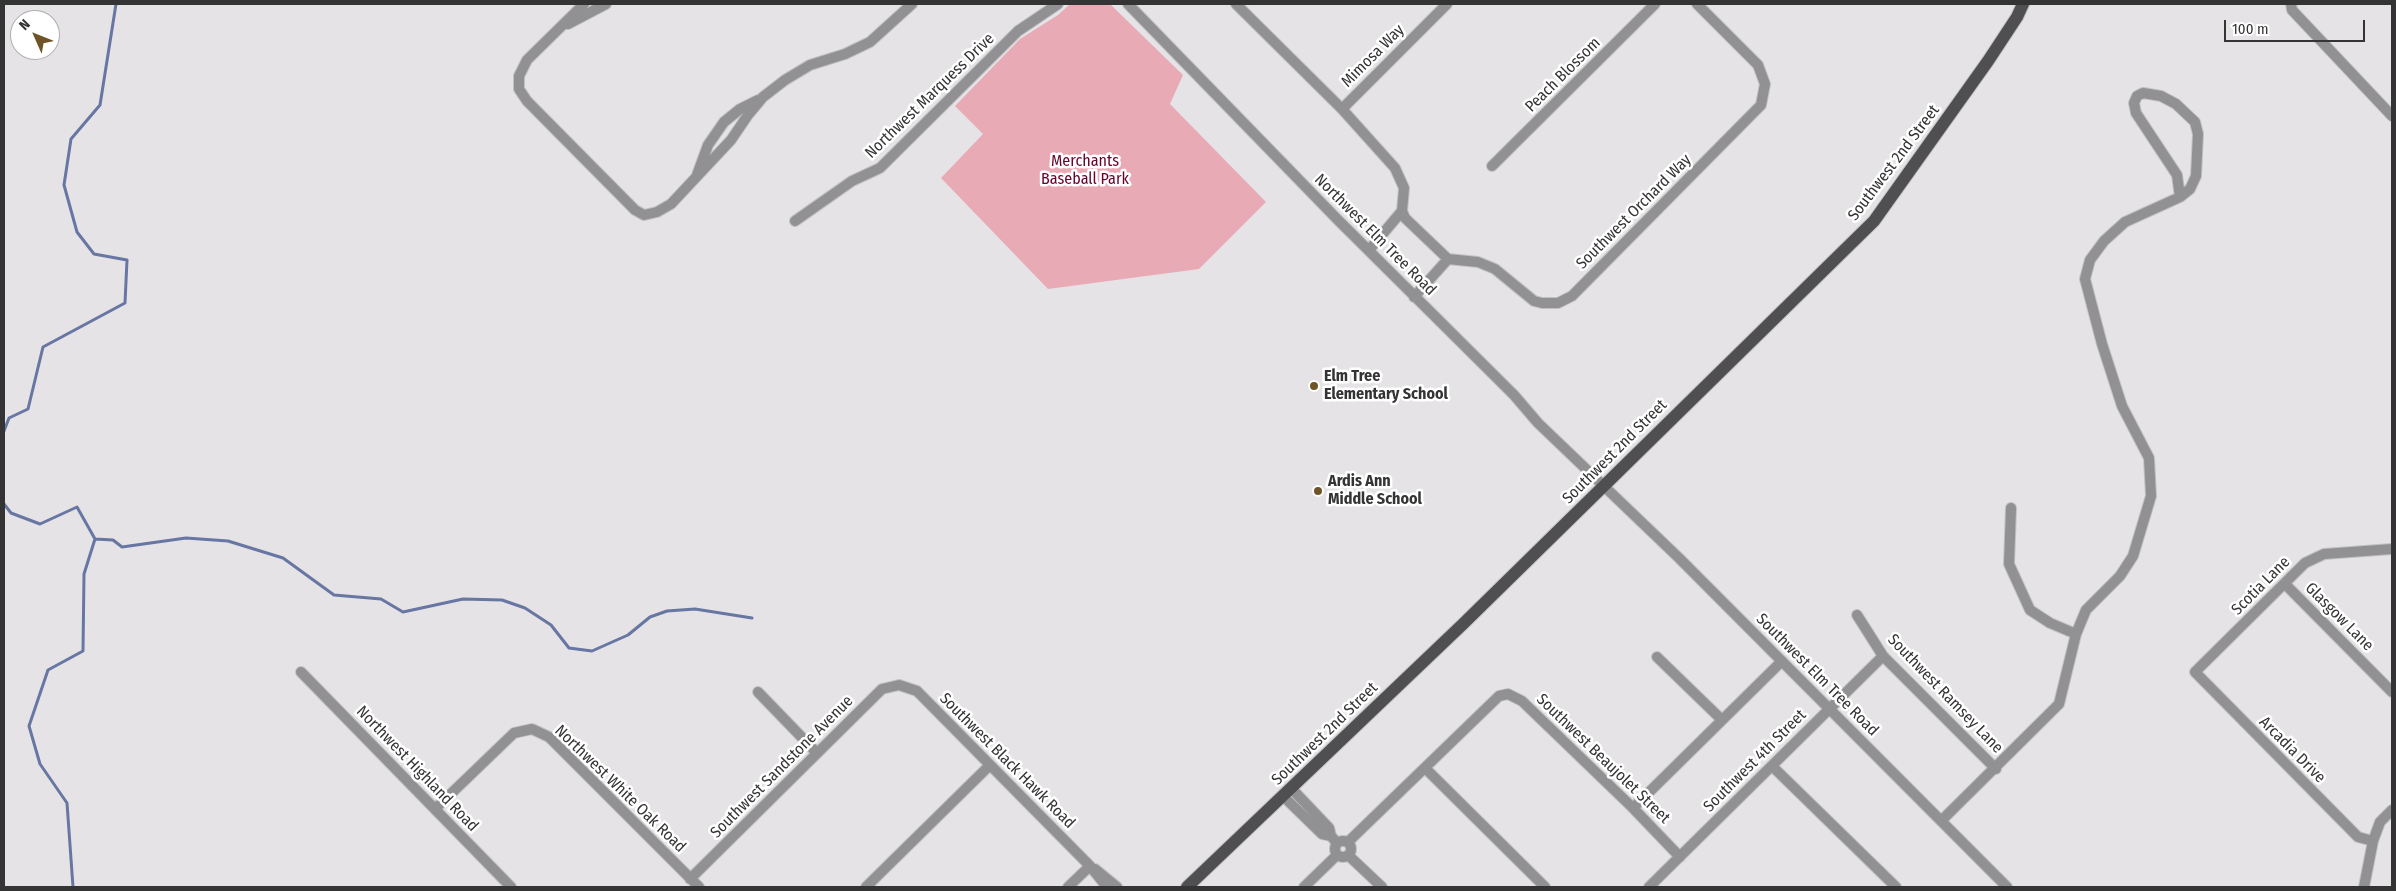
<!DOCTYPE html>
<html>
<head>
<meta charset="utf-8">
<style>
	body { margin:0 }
	#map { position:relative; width:2396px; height:891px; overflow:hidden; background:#e5e3e6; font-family:"Fira Sans Condensed",sans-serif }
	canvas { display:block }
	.frame { position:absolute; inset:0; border:5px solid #353435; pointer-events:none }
	.north { position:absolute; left:10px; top:10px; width:50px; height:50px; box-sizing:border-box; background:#fff; border:1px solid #aeaeae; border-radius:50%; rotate:314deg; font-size:14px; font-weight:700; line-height:20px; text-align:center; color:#353435 }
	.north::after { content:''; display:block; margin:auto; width:18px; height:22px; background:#6f5427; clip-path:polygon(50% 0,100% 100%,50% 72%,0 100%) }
	.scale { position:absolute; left:2224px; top:20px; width:141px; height:22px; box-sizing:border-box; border:2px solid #353435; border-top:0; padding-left:6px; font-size:15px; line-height:18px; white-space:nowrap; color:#353435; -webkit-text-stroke:4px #fff; paint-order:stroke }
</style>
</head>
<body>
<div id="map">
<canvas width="2396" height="891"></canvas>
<div class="frame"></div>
<div class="north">N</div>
<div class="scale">100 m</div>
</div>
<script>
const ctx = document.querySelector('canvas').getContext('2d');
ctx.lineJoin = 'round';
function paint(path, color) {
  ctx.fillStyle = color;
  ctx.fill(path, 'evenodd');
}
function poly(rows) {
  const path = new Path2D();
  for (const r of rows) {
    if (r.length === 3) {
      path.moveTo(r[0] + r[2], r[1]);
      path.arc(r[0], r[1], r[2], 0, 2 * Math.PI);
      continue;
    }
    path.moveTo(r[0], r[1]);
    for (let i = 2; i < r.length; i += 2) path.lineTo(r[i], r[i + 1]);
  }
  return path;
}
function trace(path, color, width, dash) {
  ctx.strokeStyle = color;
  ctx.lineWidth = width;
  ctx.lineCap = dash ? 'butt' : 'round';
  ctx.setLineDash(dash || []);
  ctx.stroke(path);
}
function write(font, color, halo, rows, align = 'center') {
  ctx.font = font + ' "Fira Sans Condensed",sans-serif';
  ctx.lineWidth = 5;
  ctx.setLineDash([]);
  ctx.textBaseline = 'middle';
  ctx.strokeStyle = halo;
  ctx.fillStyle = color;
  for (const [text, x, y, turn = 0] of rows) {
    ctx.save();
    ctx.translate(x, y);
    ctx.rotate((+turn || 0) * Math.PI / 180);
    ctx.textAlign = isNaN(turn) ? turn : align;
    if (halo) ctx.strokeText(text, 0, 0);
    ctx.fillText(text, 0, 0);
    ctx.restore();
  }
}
paint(poly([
	[1070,4,1110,4,1183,75,1170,104,1266,202,1199,269,1048,289,941,178,983,134,955,106,1020,39,1058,15]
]), '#e8abb6');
trace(poly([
	[4,431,9,418,28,409,43,347,125,303,127,260,94,254,77,232,64,185,71,139,100,105,116,4],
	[4,504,11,513,40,524,77,507,95,539,84,574,83,651,48,670,29,726,40,764,67,803,73,887],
	[95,539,113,540,122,547,186,538,228,541,283,558,334,595,381,599,403,612,463,599,502,600,525,608,551,625,569,648,592,651,628,635,650,617,667,611,695,609,752,618]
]), '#6776a2', 3);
const minor = poly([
	[584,4,527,60,519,76,519,89,527,101,635,210,644,215,657,212,671,204,731,140,748,115,763,97,785,80,810,65,845,54,870,42,912,4],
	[1128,4,1338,220,1514,395,1538,423,1679,558,2007,887],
	[1236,4,1342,109,1395,168,1404,188,1402,211,1369,250],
	[2291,4,2292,10,2392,116],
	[568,24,606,4],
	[1342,109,1447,4],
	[1492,166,1655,4],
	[697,175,708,145,724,122,740,109,758,100],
	[1402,211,1405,218,1448,259],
	[795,221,852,181,880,168,1018,31,1058,4],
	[1448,259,1478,262,1495,269,1534,301,1542,303,1558,303,1572,296,1761,105,1765,84,1758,65,1697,4],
	[1414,297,1448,259],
	[2011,508,2009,564,2030,610,2050,623,2076,634],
	[2285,584,2392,692],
	[1857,615,1883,656,1996,769],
	[1657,657,1722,720],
	[301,672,511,887],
	[758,692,817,753],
	[1772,766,1896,887],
	[1425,768,1545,887],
	[1291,788,1329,828,1331,836],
	[1283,796,1322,834,1331,836,1337,843],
	[1633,808,1782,661],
	[435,809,514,733,532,729,549,737,699,887],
	[1941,821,2059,704,2076,634,2086,610,2120,576,2133,556,2151,496,2149,458,2122,406,2102,344,2085,279,2090,260,2104,241,2125,222,2180,197,2190,189,2196,176,2198,134,2195,122,2176,104,2161,96,2143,93,2137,96,2134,103,2136,113,2177,175,2180,197],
	[1343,849,8],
	[2373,841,2358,837,2195,672,2305,563,2324,554,2392,549],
	[1348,842,1499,696,1508,694,1522,701,1633,808,1680,857],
	[1348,855,1382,887],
	[1095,869,1117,887],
	[690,879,882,689,899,685,917,691,1090,866,1107,887],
	[866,887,990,765],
	[1068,887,1090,866],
	[1304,887,1337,855],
	[1649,887,1883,656],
	[2364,887,2373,841,2380,822,2392,810]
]);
const major = poly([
	[1187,887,1463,624,1874,221,1988,61,2017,17,2023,4]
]);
trace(minor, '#c2c0c3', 12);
trace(major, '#c2c0c3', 14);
trace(minor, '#919193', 10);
trace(major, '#4f4e51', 12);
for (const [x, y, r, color] of [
	[1314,386,5,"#6f5427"],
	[1318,491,5,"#6f5427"]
]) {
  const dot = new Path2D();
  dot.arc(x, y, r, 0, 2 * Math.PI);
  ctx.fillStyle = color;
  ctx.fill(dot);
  trace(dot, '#fff', 2);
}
write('16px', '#353435', '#fff', [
	["Mimosa Way",1373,56,-45],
	["Peach Blossom",1563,75,-45],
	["Northwest Marquess Drive",930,96,-44],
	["Southwest 2nd Street",1894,163,-53],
	["Southwest Orchard Way",1634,212,-45],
	["Northwest Elm Tree Road",1375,235,45],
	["Southwest 2nd Street",1615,452,-45],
	["Scotia Lane",2261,586,-45],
	["Glasgow Lane",2339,617,45],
	["Southwest Elm Tree Road",1817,675,45],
	["Southwest Ramsey Lane",1945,694,46],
	["Southwest 2nd Street",1325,734,-44],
	["Arcadia Drive",2292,750,45],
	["Southwest Beaujolet Street",1603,759,44],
	["Southwest Black Hawk Road",1007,761,45],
	["Southwest 4th Street",1755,761,-45],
	["Southwest Sandstone Avenue",782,767,-45],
	["Northwest Highland Road",417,769,46],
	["Northwest White Oak Road",620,789,44]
]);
write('16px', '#65042b', '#fff', [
	["Merchants",1085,162],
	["Baseball Park",1085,180]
]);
write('bold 16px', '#353435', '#fff', [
	["Elm Tree",1324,377],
	["Elementary School",1324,395],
	["Ardis Ann",1328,482],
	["Middle School",1328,500]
], 'left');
</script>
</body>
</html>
